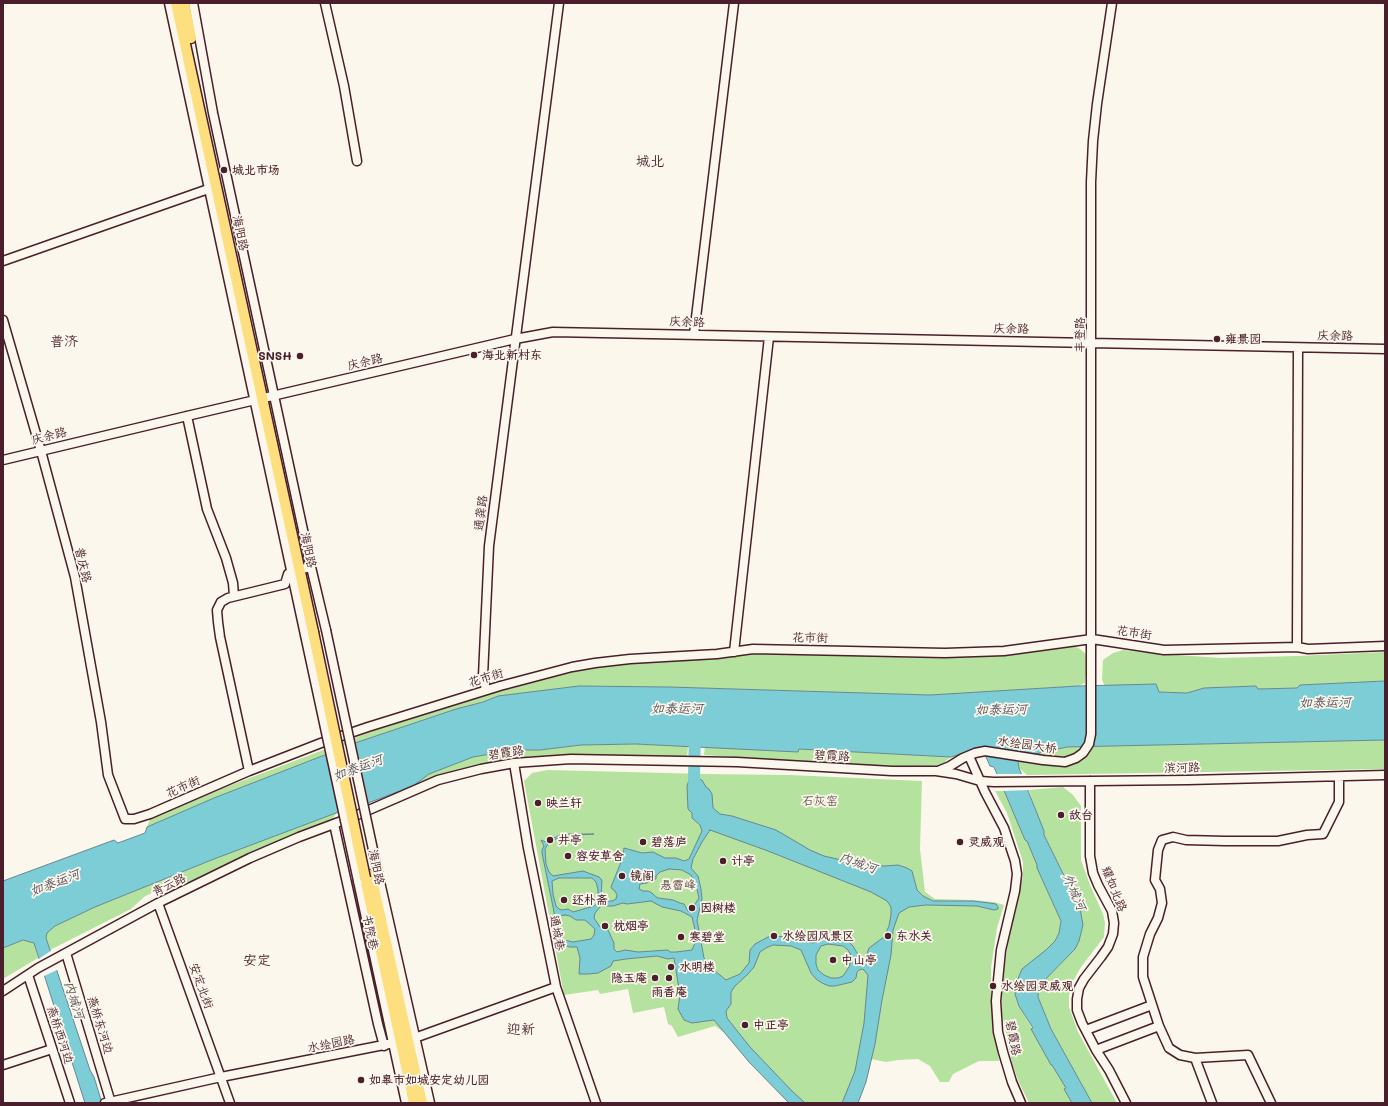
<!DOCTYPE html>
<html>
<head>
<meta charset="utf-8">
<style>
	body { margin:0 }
	#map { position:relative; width:1388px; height:1106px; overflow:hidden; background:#fbf7ec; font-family:Mali,sans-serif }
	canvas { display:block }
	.frame { position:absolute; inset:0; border:4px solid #4a1f2b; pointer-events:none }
</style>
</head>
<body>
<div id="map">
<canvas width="1388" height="1106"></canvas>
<div class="frame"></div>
</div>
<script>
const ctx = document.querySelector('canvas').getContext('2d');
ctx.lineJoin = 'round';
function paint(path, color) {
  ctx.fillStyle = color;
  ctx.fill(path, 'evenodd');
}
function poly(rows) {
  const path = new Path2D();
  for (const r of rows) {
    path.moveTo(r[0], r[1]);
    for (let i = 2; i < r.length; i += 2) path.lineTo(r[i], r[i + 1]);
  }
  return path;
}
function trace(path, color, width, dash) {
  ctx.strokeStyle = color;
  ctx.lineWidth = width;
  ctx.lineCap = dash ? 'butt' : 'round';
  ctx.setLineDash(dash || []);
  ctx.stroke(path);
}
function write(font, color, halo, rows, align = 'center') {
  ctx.font = font + ' Mali,"LXGW WenKai TC",sans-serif';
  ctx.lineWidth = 3.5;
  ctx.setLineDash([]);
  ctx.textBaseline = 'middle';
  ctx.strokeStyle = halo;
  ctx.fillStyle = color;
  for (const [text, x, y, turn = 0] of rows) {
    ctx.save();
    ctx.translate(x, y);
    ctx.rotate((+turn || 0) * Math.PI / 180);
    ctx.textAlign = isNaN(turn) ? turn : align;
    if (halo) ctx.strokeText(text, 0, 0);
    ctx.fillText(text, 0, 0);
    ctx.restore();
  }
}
paint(poly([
	[1071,644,1080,649,1086,654,1086,675,1085,683,1078,686,930,695,669,687,579,686,498,696,483,702,456,709,358,742,214,798,147,827,150,819,221,789,399,721,494,692,599,665,711,658,738,656,753,652,992,656],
	[1123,650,1148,653,1221,658,1297,656,1385,652,1385,681,1300,685,1297,688,1258,689,1255,686,1204,688,1187,693,1159,692,1156,684,1105,686,1102,680,1103,660,1113,653],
	[1385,740,1385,769,1027,775,1019,768,1018,762,1039,753,1067,747],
	[636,744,688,746,687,756,533,756,494,762,456,771,413,786,429,774,473,757,514,750,540,750,581,745],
	[705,746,798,752,799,749,951,757,942,764,932,766,876,767,704,755],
	[548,770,705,774,790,775,922,781,920,849,925,892,935,899,972,900,994,902,1004,905,997,928,991,968,991,991,993,1022,999,1061,979,1061,953,1074,949,1082,940,1082,930,1066,918,1059,898,1060,886,1062,871,1059,866,1082,858,1103,797,1103,736,1041,715,1026,678,1037,672,1026,668,1024,664,1007,633,1013,628,989,600,994,598,990,564,995,524,781,532,773],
	[1063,787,1073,795,1081,806,1081,860,1090,885,1103,914,1105,923,1104,937,1081,967,1072,983,1069,995,1069,1007,1078,1032,1117,1103,1092,1103,1051,1029,1038,997,1039,986,1075,949,1080,908,1044,835,1029,790],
	[995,791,1004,791,1025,840,1027,841,1037,865,1037,868,1061,921,1059,933,1055,941,1047,949,1019,1006,1066,1088,1065,1090,1072,1103,1029,1103,1018,1080,1012,1063,1002,1014,1001,994,1009,934,1023,876,1023,862,1007,813],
	[336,813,333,819,274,843,184,884,167,885,144,897,131,909,50,950,46,938,47,933,55,926,95,907,214,859],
	[23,940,34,943,38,958,3,979,3,948]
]), '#b5e29f');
const water = poly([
	[1385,681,1385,740,1067,747,1039,753,1018,762,1019,768,1044,831,1044,835,1080,908,1083,925,1079,941,1075,949,1039,986,1038,997,1051,1029,1092,1103,1072,1103,1064,1089,1066,1088,1052,1065,1051,1065,1031,1029,1033,1028,1019,1006,1015,994,1015,986,1022,969,1047,949,1055,941,1059,933,1061,921,1037,868,1037,865,1027,841,1025,840,994,767,990,766,986,757,981,754,968,752,951,757,799,749,798,752,636,744,581,745,540,750,514,750,473,757,429,774,413,786,355,808,336,813,214,859,95,907,55,926,47,933,46,938,90,1070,94,1077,102,1103,85,1103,34,943,23,940,3,948,3,881,114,840,118,843,145,833,147,827,214,798,358,742,456,709,483,702,498,696,579,686,669,687,930,695,1078,686,1156,684,1159,692,1187,693,1204,688,1256,686,1258,689,1297,688,1300,685,1385,681],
	[694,778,702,780,706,787,709,789,712,794,713,808,720,814,732,816,776,830,810,850,824,856,859,864,884,866,898,865,907,868,912,871,917,890,923,896,933,901,973,901,989,903,996,904,998,907,998,909,994,910,977,906,926,905,909,907,899,913,893,930,891,955,882,1000,875,1044,866,1082,858,1103,842,1103,855,1071,864,1023,868,975,863,969,859,970,857,972,856,978,852,982,835,986,829,986,822,983,816,979,811,973,801,950,791,946,773,945,766,948,760,952,754,967,748,974,735,986,731,992,731,1004,726,1011,727,1018,750,1047,792,1091,805,1103,789,1103,749,1062,714,1020,692,1023,684,1020,678,1009,680,995,674,958,668,959,657,956,626,959,613,961,611,966,598,973,588,974,579,974,580,958,577,947,570,947,563,945,560,940,554,922,554,912,542,853,542,850,544,846,541,840,546,842,562,834,594,834,563,836,549,842,545,849,546,864,549,872,553,876,583,871,599,877,602,880,601,897,603,901,612,901,616,899,617,895,615,891,612,889,611,887,623,857,624,848,642,853,653,852,665,858,676,858,684,861,689,859,702,831,700,825,692,818,692,813,688,809,687,786,689,780,694,778],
	[710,830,768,851,871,892,887,901,891,907,891,915,889,926,884,937,869,948,865,959,860,958,853,946,848,941,840,938,829,937,813,943,785,937,775,936,768,937,755,944,750,950,749,963,740,974,726,980,715,971,704,958,697,920,702,899,701,889,698,876,691,868,693,859,702,842,710,830],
	[669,869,682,870,691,875,696,885,699,898,695,904,696,908,694,912,688,911,684,904,680,903,673,900,658,898,655,896,652,893,648,891,643,891,639,889,640,884,647,883,651,879,656,879,656,876,660,872,669,869],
	[559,878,592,878,596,882,598,890,598,903,594,906,573,912,568,909,562,910,559,909,556,906,553,894,552,881,559,878],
	[651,901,662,907,681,911,692,917,696,934,695,943,692,950,676,952,670,952,668,950,638,952,625,950,617,952,614,949,614,943,607,928,600,927,594,918,595,913,601,906,613,906,623,903,627,904,651,901],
	[565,915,570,916,576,920,585,920,595,929,594,935,591,939,573,942,564,940,559,928,557,918,559,916,565,915],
	[828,944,843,946,848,950,851,955,851,960,849,967,843,976,838,978,831,978,824,975,818,970,816,964,816,955,821,946,828,944]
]);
paint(water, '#7ccdd5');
trace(water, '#688791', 1);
paint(poly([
	[355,741,369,805,356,810,339,814,326,752],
	[994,774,1024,774,1030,790,1002,791],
	[52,950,59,969,42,977,37,960]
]), '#fbf7ec');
trace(poly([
	[695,730,694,778,695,794]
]), '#7ccdd5', 12);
const minor = poly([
	[169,3,305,635],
	[193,3,213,113,311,567,326,630],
	[325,3,344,86,357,161],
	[3,261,214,187],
	[3,320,41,451,75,577,101,722,108,775,125,819,134,819,150,814,249,771,321,743,368,727,500,686,572,667,595,663,630,659,717,654,753,649,945,653,1004,651,1092,639,1164,650,1297,647,1308,649,1385,646],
	[694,334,734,3],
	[187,416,207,509,226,558,233,583,234,596],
	[3,460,187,416,515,339,553,332,1385,349],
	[1297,647,1298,348],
	[734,652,769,337],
	[486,690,483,676,489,546,559,3],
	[969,756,985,792,1004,828,1015,861,1017,874,1015,891,1001,950,996,1001,998,1032,1003,1052,1012,1082,1021,1103],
	[514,763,528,848,556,987,596,1103],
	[249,771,220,637,218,622,217,610,221,602,228,598,285,584,288,574,292,571,311,567],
	[938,771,950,766,963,758,975,753,985,751,1043,760,1065,762,1076,758,1083,753,1089,744,1091,734,1091,182,1093,141,1097,104,1112,3],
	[1090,781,1090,856,1093,873,1098,885,1112,911,1114,923,1113,934,1108,947,1101,957,1084,979,1079,988,1077,999,1077,1010,1082,1023,1096,1050,1109,1070,1126,1103],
	[334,824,378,1024,384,1046],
	[378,873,430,1103],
	[358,881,406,1103],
	[158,903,230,1103],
	[66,953,111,1103],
	[28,975,70,1103],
	[3,991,38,968,158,903,250,858,299,837,355,816,438,780,481,769,514,763,571,759,737,762,892,771,936,771,956,774,980,781,994,782,1188,780,1385,775],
	[1086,1030,1152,1005],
	[1096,1050,1159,1026],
	[1195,1058,1248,1055,1271,1103],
	[3,1065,52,1049],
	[105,1103,221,1077,409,1040,556,987],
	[1212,1103,1195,1058,1180,1055,1169,1048,1159,1026,1143,977,1143,957,1150,934,1158,918,1162,903,1160,889,1155,880,1158,850,1162,840,1173,837,1186,840,1225,841,1278,841,1307,835,1323,834,1339,802,1339,777]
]);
const major = poly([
	[176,3,313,632],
	[184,3,191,38],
	[371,875,422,1103],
	[365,878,414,1103]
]);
trace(minor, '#4a1f2b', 11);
trace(major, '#4a1f2b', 13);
trace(minor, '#fbf7ec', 8);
trace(major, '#fedf80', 10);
const minorBridge = poly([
	[326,630,378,873],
	[305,635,358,881]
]);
const majorBridge = poly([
	[313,632,365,878]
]);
trace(minorBridge, '#4a1f2b', 11, []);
trace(majorBridge, '#4a1f2b', 13, []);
trace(minorBridge, '#fbf7ec', 8);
trace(majorBridge, '#fedf80', 10);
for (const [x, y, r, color] of [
	[224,170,4,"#4a1f2b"],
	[1217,339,4,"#4a1f2b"],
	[474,355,4,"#4a1f2b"],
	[300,356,4,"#4a1f2b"],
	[538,803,4,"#4a1f2b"],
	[1061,815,4,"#4a1f2b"],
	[550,840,4,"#4a1f2b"],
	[643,842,4,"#4a1f2b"],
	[960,842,4,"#4a1f2b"],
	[568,856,4,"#4a1f2b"],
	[723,861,4,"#4a1f2b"],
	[622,876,4,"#4a1f2b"],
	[564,900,4,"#4a1f2b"],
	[692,908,4,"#4a1f2b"],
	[605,926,4,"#4a1f2b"],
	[774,936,4,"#4a1f2b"],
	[888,936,4,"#4a1f2b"],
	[681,937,4,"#4a1f2b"],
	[833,960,4,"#4a1f2b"],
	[671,967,4,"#4a1f2b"],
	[655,978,4,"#4a1f2b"],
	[669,978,4,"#4a1f2b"],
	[993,986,4,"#4a1f2b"],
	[745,1025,4,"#4a1f2b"],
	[361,1080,4,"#4a1f2b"]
]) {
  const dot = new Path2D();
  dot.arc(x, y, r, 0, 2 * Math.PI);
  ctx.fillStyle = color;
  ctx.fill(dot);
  trace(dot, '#fbf7ec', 1.5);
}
write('bold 12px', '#4a1f2b', '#fbf7ec', [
	["城北市场",232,170],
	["雍景园",1225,339],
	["海北新村东",482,355],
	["SNSH",292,356,"right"],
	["映兰轩",546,803],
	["敌台",1069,815],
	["井亭",558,840],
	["碧落庐",651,842],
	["灵威观",968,842],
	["容安草舍",576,856],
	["计亭",731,861],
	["镜阁",630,876],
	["还朴斋",572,900],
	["因树楼",700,908],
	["枕烟亭",613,926],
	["水绘园风景区",782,936],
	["东水关",896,936],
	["寒碧堂",689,937],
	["中山亭",841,960],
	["水明楼",679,967],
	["隐玉庵",647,978,"right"],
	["水绘园灵威观",1001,986],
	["雨香庵",669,992,"center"],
	["中正亭",753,1025],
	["如皋市如城安定幼儿园",369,1080]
], 'left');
write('12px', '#4a1f2b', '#fbf7ec', [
	["海阳路",240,233,78],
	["庆余路",687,322,2],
	["庆余路",1011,329,1],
	["丰登路",1080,335,-90],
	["庆余路",1335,336,1],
	["庆余路",365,362,-13],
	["庆余路",49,436,-14],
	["通龚路",481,513,-83],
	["海阳路",308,550,78],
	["普庆路",83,565,77],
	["花市街",1134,633,9],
	["花市街",810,638,1],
	["花市街",486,678,-17],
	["水绘园大桥",1027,745,8],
	["碧霞路",506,753,-8],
	["碧霞路",832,756,3],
	["滨河路",1182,768,-1],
	["花市街",183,787,-24],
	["海阳路",376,867,78],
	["青云路",169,885,-26],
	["耀如北路",1114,889,68],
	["书院巷",370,932,78],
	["通城巷",557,933,79],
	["安定北街",201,986,70],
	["燕桥东河边",100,1025,73],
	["燕桥西河边",60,1035,72],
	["碧霞路",1013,1038,79],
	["水绘园路",331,1044,-11]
]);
write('12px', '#655048', '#fbf7ec', [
	["石灰窑",820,801],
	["悬霤峰",678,885]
]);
write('italic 13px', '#59535e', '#fbf7ec', [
	["如泰运河",1325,703,-1],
	["如泰运河",677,709],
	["如泰运河",1001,710,-1],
	["如泰运河",358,768,-20],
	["内城河",858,863,19],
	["如泰运河",55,883,-21],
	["外城河",1074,892,66],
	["内城河",74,1000,72]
]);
write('14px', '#4a1f2b', '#fbf7ec', [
	["城北",650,162],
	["普济",64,342],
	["安定",257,961],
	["迎新",521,1030]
]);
</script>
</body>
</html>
